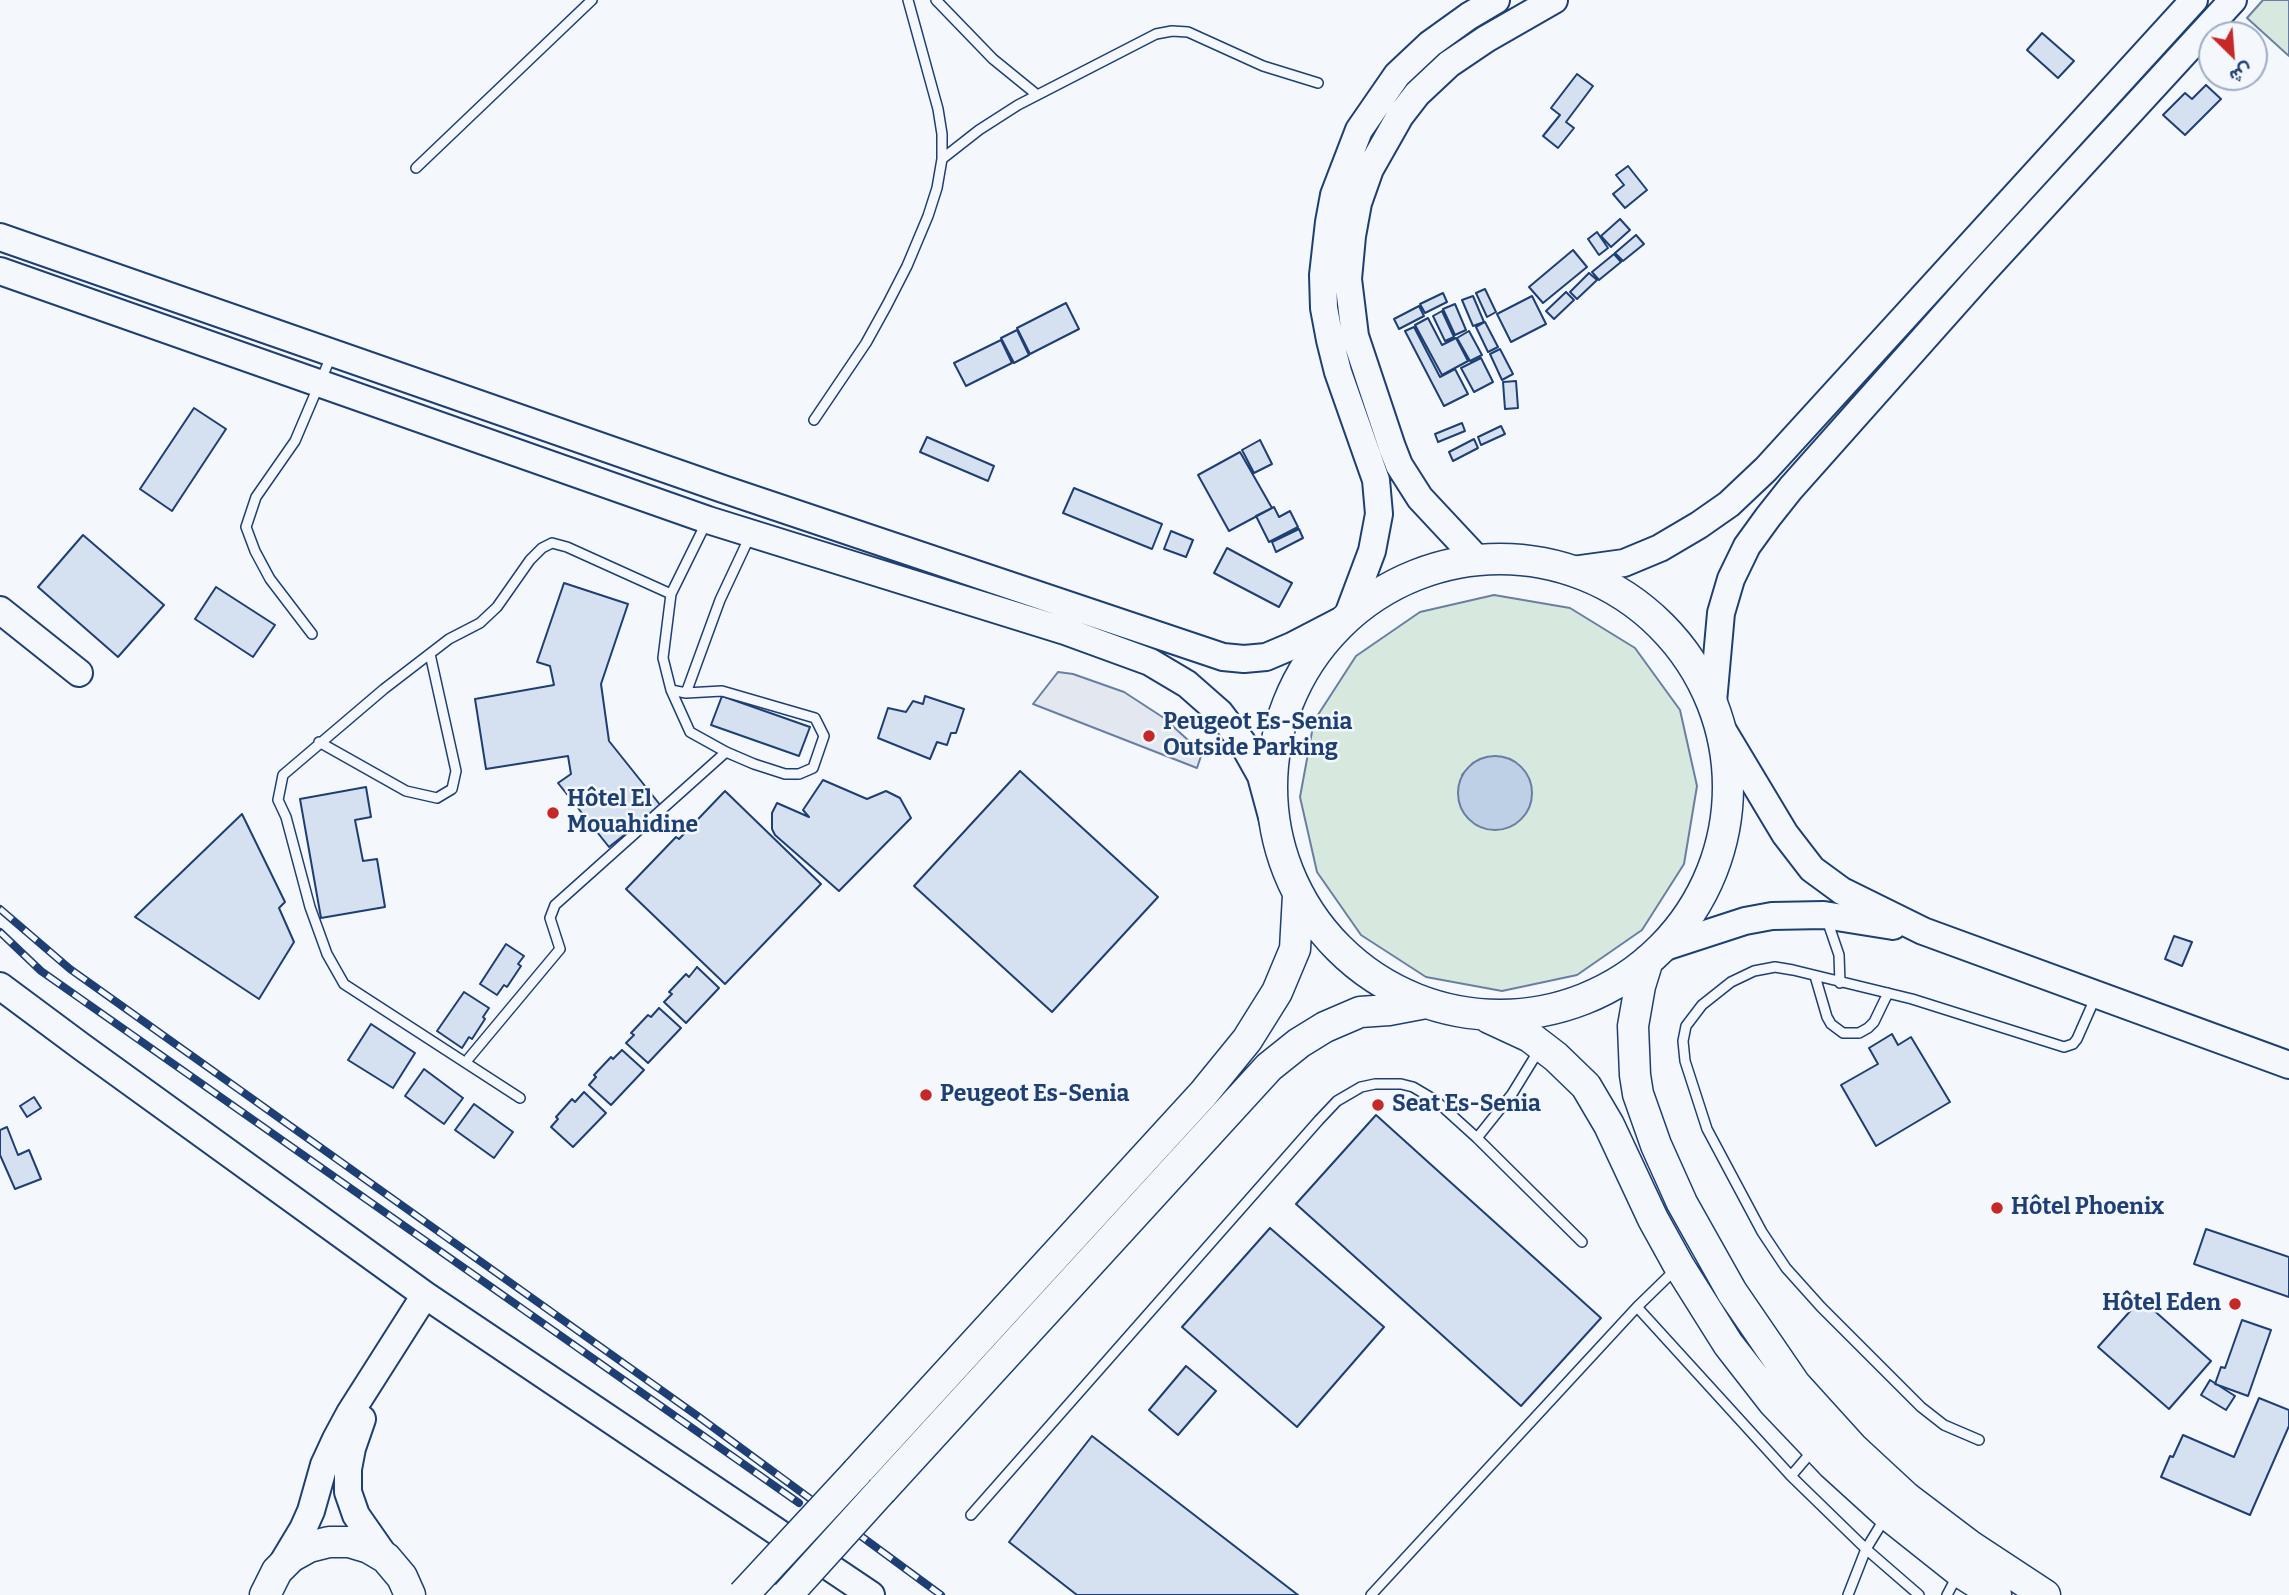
<!DOCTYPE html>
<html>
<head>
<meta charset="utf-8">
<style>
	body { margin:0 }
	#map { position:relative; width:2289px; height:1595px; overflow:hidden; background:#f4f7fb; font-family:Bitter,Vazirmatn,serif }
	canvas { display:block }
	.north { position:absolute; left:2198px; top:21px; width:70px; height:70px; box-sizing:border-box; background:#f4f7fb; border:2px solid #9eadc5; border-radius:50%; rotate:155deg; font-size:19px; font-weight:700; line-height:28px; text-align:center; color:#1d3f73 }
	.north::after { content:''; display:block; margin:auto; width:24px; height:32px; background:#c62828; clip-path:polygon(50% 0,100% 100%,50% 72%,0 100%) }
</style>
</head>
<body>
<div id="map">
<canvas width="2289" height="1595"></canvas>
<div class="north">ش</div>
</div>
<script>
const ctx = document.querySelector('canvas').getContext('2d');
ctx.lineJoin = 'round';
function paint(path, color) {
  ctx.fillStyle = color;
  ctx.fill(path, 'evenodd');
}
function poly(rows) {
  const path = new Path2D();
  for (const r of rows) {
    if (r.length === 3) {
      path.moveTo(r[0] + r[2], r[1]);
      path.arc(r[0], r[1], r[2], 0, 2 * Math.PI);
      continue;
    }
    path.moveTo(r[0], r[1]);
    for (let i = 2; i < r.length; i += 2) path.lineTo(r[i], r[i + 1]);
  }
  return path;
}
function trace(path, color, width, dash) {
  ctx.strokeStyle = color;
  ctx.lineWidth = width;
  ctx.lineCap = dash ? 'butt' : 'round';
  ctx.setLineDash(dash || []);
  ctx.stroke(path);
}
function write(font, color, halo, rows, align = 'center') {
  ctx.font = font + ' Bitter,serif';
  ctx.lineWidth = 5;
  ctx.setLineDash([]);
  ctx.textBaseline = 'middle';
  ctx.strokeStyle = halo;
  ctx.fillStyle = color;
  for (const [text, x, y, turn = 0] of rows) {
    ctx.save();
    ctx.translate(x, y);
    ctx.rotate((+turn || 0) * Math.PI / 180);
    ctx.textAlign = isNaN(turn) ? turn : align;
    if (halo) ctx.strokeText(text, 0, 0);
    ctx.fillText(text, 0, 0);
    ctx.restore();
  }
}
const green = poly([
	[2263,0,2289,0,2289,56,2247,18,2263,0],
	[1494,595,1570,608,1635,648,1680,710,1697,786,1684,864,1642,930,1577,975,1502,991,1426,977,1361,935,1317,872,1300,797,1314,721,1356,656,1420,612,1494,595],
	[1488,757,1488,829,1477,825,1467,817,1462,775,1473,763,1488,757]
]);
paint(green, '#d7e8df');
trace(green, '#687fa3', 2);
const parking = poly([
	[1058,672,1073,674,1124,692,1164,718,1202,753,1197,768,1033,704,1058,672]
]);
paint(parking, '#e3e8f0');
trace(parking, '#687fa3', 2);
const water = poly([
	[1495,793,37]
]);
paint(water, '#bed0e5');
trace(water, '#687fa3', 2);
const building = poly([
	[2042,33,2074,61,2058,78,2027,50,2042,33],
	[1577,74,1593,86,1566,122,1574,128,1558,148,1543,136,1560,115,1551,108,1577,74],
	[2206,85,2221,99,2185,135,2163,115,2185,93,2192,99,2206,85],
	[1628,166,1647,190,1625,208,1613,194,1624,185,1616,175,1628,166],
	[1620,219,1630,230,1611,247,1601,236,1620,219],
	[1597,232,1608,248,1599,255,1588,239,1597,232],
	[1636,235,1644,244,1623,261,1615,253,1636,235],
	[1573,250,1587,267,1543,303,1529,287,1573,250],
	[1614,254,1621,262,1599,280,1592,272,1614,254],
	[1589,273,1597,280,1577,299,1570,292,1589,273],
	[1485,289,1496,312,1487,317,1476,293,1485,289],
	[1566,292,1574,300,1554,319,1546,311,1566,292],
	[1443,293,1447,302,1425,313,1420,304,1443,293],
	[1473,296,1484,322,1473,326,1462,300,1473,296],
	[1532,296,1546,324,1511,342,1497,314,1532,296],
	[1066,303,1079,329,1030,354,1017,328,1066,303],
	[1455,304,1466,330,1455,335,1443,309,1455,304],
	[1419,306,1424,316,1399,329,1394,319,1419,306],
	[1442,311,1454,337,1445,341,1433,316,1442,311],
	[1428,318,1442,345,1456,338,1468,361,1442,375,1415,325,1428,318],
	[1485,322,1498,347,1488,352,1476,327,1485,322],
	[1414,327,1440,377,1455,369,1468,394,1444,406,1405,331,1414,327],
	[1017,330,1029,355,1014,363,1001,338,1017,330],
	[1469,331,1482,355,1470,361,1457,338,1469,331],
	[1001,340,1012,363,966,386,954,363,1001,340],
	[1500,349,1513,374,1502,380,1490,354,1500,349],
	[1481,358,1493,382,1474,392,1461,368,1481,358],
	[1516,381,1518,408,1505,409,1503,382,1516,381],
	[194,408,226,429,172,511,140,489,194,408],
	[1462,423,1465,431,1438,442,1435,434,1462,423],
	[1501,426,1505,434,1481,445,1478,437,1501,426],
	[927,437,994,466,988,481,920,452,927,437],
	[1474,439,1478,448,1453,461,1449,452,1474,439],
	[1260,440,1272,464,1254,473,1242,450,1260,440],
	[1240,452,1272,508,1229,531,1198,475,1240,452],
	[1074,488,1162,524,1152,549,1063,513,1074,488],
	[1274,507,1279,517,1290,511,1298,527,1269,542,1256,516,1274,507],
	[1299,529,1303,538,1276,552,1272,542,1299,529],
	[1171,531,1193,540,1186,557,1164,549,1171,531],
	[83,535,164,605,118,657,38,587,83,535],
	[1227,548,1292,583,1279,607,1214,573,1227,548],
	[564,583,628,604,601,684,609,741,661,806,609,847,558,783,571,774,568,756,486,769,475,699,554,685,550,666,537,662,564,583],
	[216,587,275,625,253,657,195,619,216,587],
	[722,696,810,727,799,756,711,725,722,696],
	[925,696,964,709,956,733,951,733,947,745,937,742,930,759,878,738,888,708,906,712,913,701,923,704,925,696],
	[1020,771,1158,897,1052,1012,914,886,1020,771],
	[823,780,867,799,886,791,900,798,911,818,839,891,775,835,772,829,772,813,777,803,809,817,803,810,823,780],
	[366,787,371,817,355,820,363,861,377,859,385,907,321,918,300,799,366,787],
	[725,791,821,884,725,984,626,889,676,837,679,839,725,791],
	[242,814,285,902,279,908,294,942,259,999,135,917,242,814],
	[2174,936,2192,942,2182,966,2165,959,2174,936],
	[506,944,524,956,518,964,521,966,507,987,504,985,497,995,480,984,506,944],
	[697,967,719,988,686,1023,664,1002,672,994,669,992,686,974,689,977,697,967],
	[464,992,489,1008,483,1017,485,1019,472,1039,469,1037,462,1048,437,1031,464,992],
	[659,1008,681,1028,648,1063,626,1043,634,1035,631,1033,648,1015,651,1017,659,1008],
	[371,1024,415,1053,393,1088,348,1060,371,1024],
	[1892,1034,1898,1045,1911,1037,1950,1102,1876,1146,1841,1085,1878,1064,1869,1048,1892,1034],
	[622,1050,644,1070,611,1105,589,1085,596,1077,594,1075,611,1057,613,1059,622,1050],
	[424,1069,463,1098,444,1124,405,1096,424,1069],
	[584,1092,606,1113,573,1147,551,1127,558,1119,556,1117,572,1099,575,1102,584,1092],
	[34,1097,41,1108,27,1117,20,1106,34,1097],
	[474,1104,513,1132,494,1158,455,1130,474,1104],
	[1376,1115,1601,1318,1521,1406,1296,1204,1376,1115],
	[7,1127,18,1155,29,1150,41,1179,15,1189,0,1155,0,1130,7,1127],
	[1270,1228,1384,1327,1297,1427,1182,1327,1270,1228],
	[2206,1229,2289,1257,2289,1297,2194,1264,2206,1229],
	[2141,1299,2211,1361,2169,1409,2098,1347,2141,1299],
	[2242,1320,2271,1330,2248,1396,2215,1384,2221,1367,2225,1368,2242,1320],
	[1186,1366,1216,1391,1178,1435,1149,1410,1186,1366],
	[2210,1380,2235,1396,2226,1410,2201,1395,2210,1380],
	[2259,1398,2289,1410,2289,1426,2250,1515,2161,1477,2170,1456,2173,1457,2183,1435,2234,1457,2259,1398],
	[1092,1436,1298,1595,1077,1595,1009,1542,1092,1436]
]);
paint(building, '#d5e0f0');
trace(building, '#1d3f73', 2);
const lane = poly([
	[936,0,993,59,1036,94],
	[942,159,979,130,1018,105,1156,34,1172,31,1188,32,1263,66,1318,83],
	[416,168,592,0],
	[814,420,866,343,887,305,907,266,928,216,937,188,942,159,942,134,938,109,908,0],
	[312,634,270,579,255,551,246,527,256,497,295,441,332,354],
	[671,690,686,693,722,691,815,718,824,736,813,768,799,774,785,774,754,764,726,752,690,732,671,690,663,658,671,594,706,523],
	[686,693,720,600,750,536],
	[319,742,406,791,437,798,452,789,456,771,430,654],
	[1827,920,1839,955,1840,983],
	[1815,976,1827,1017,1831,1024,1843,1033,1859,1033,1868,1028,1874,1022,1888,993],
	[469,1058,560,949,550,918,555,905,726,752],
	[520,1098,344,984,327,954,310,907,286,817,278,800,283,775,384,689,449,639,480,623,497,607,530,560,542,548,552,543,567,547,671,594],
	[1477,1138,1512,1094,1539,1050],
	[1637,1307,1791,1476,1866,1549,1919,1595],
	[1979,1440,1944,1425,1921,1407,1821,1307,1786,1268,1762,1232,1707,1129,1685,1061,1683,1041,1686,1026,1702,1005,1731,982,1754,971,1775,967,1793,970,1912,999,2064,1047,2073,1044,2077,1039,2096,996],
	[1791,1476,1814,1449],
	[971,1515,1319,1120,1337,1101,1361,1087,1375,1084,1401,1084,1413,1087,1435,1100,1477,1138,1582,1242],
	[1371,1595,1637,1307,1676,1269],
	[1848,1595,1866,1549,1885,1518],
	[1947,1595,1957,1576]
]);
const secondary = poly([
	[0,237,723,489,1223,657,1244,659,1266,657,1292,646,1344,619],
	[0,271,708,520,1065,631,1150,662,1187,684,1220,713,1242,742,1261,776,1274,824],
	[1477,559,1420,498,1399,465,1392,447,1355,336,1348,279,1352,236,1358,203,1370,169,1400,116,1417,94,1449,64,1486,39,1554,0],
	[1573,570,1624,563,1660,548,1699,525,1729,504,1766,469,2194,0],
	[0,610,79,673],
	[1348,615,1372,551,1379,514,1376,480,1338,372,1330,340,1324,308,1323,275,1329,222,1334,195,1359,130,1397,75,1430,44,1469,16,1496,0],
	[1713,702,1721,613,1731,579,1747,546,1768,517,1791,488,1984,271,2233,0],
	[1722,729,1785,834,1812,869,1842,891,1923,931,2289,1065],
	[1662,948,1745,921,1772,916,1824,915,1893,926],
	[0,986,82,1047,425,1295,871,1595],
	[362,1419,352,1448,348,1469,348,1492,356,1515,386,1558],
	[282,1564,303,1529,311,1511,324,1465,336,1439,350,1413,425,1295]
]);
const primary = poly([
	[1500,787,228],
	[1648,960,1640,986,1633,1026,1635,1075,1638,1094,1656,1145,1682,1203,1732,1292,1795,1384,1853,1448,1907,1498,1969,1545,2045,1595],
	[1489,1018,1530,1037,1556,1057,1586,1086,1609,1125,1653,1219,1679,1266,1728,1344,1774,1403,1832,1464,1887,1514,1960,1572,1996,1595],
	[857,1472,1203,1094,1247,1040,1277,992,1295,949,1298,895],
	[882,1490,1269,1067,1299,1043,1325,1027,1360,1012,1389,1010,1426,1003],
	[265,1595,277,1571,291,1557,309,1547,329,1542,349,1542,369,1548,386,1558,402,1577,410,1595]
]);
trace(lane, '#1d3f73', 12);
trace(secondary, '#1d3f73', 30);
trace(primary, '#1d3f73', 33);
trace(lane, '#f4f7fb', 9);
trace(secondary, '#f4f7fb', 26);
trace(primary, '#f4f7fb', 30);
const rail = poly([
	[0,909,70,969,699,1417,941,1595],
	[0,932,41,971,799,1503]
]);
trace(rail, '#1d3f73', 8);
trace(rail, '#f4f7fb', 5, [16]);
const primaryBridge = poly([
	[743,1595,857,1472],
	[787,1595,882,1490]
]);
trace(primaryBridge, '#1d3f73', 33, []);
trace(primaryBridge, '#f4f7fb', 30);
for (const [x, y, r, color] of [
	[1149,736,7,"#c62828"],
	[553,813,7,"#c62828"],
	[926,1095,7,"#c62828"],
	[1378,1105,7,"#c62828"],
	[1997,1208,7,"#c62828"],
	[2235,1304,7,"#c62828"]
]) {
  const dot = new Path2D();
  dot.arc(x, y, r, 0, 2 * Math.PI);
  ctx.fillStyle = color;
  ctx.fill(dot);
  trace(dot, '#f4f7fb', 2.5);
}
write('bold 23px', '#1d3f73', '#f4f7fb', [
	["Peugeot Es-Senia",1163,723],
	["Outside Parking",1163,749],
	["Hôtel El",567,800],
	["Mouahidine",567,826],
	["Peugeot Es-Senia",940,1095],
	["Seat Es-Senia",1392,1105],
	["Hôtel Phoenix",2011,1208],
	["Hôtel Eden",2221,1304,"right"]
], 'left');
</script>
</body>
</html>
